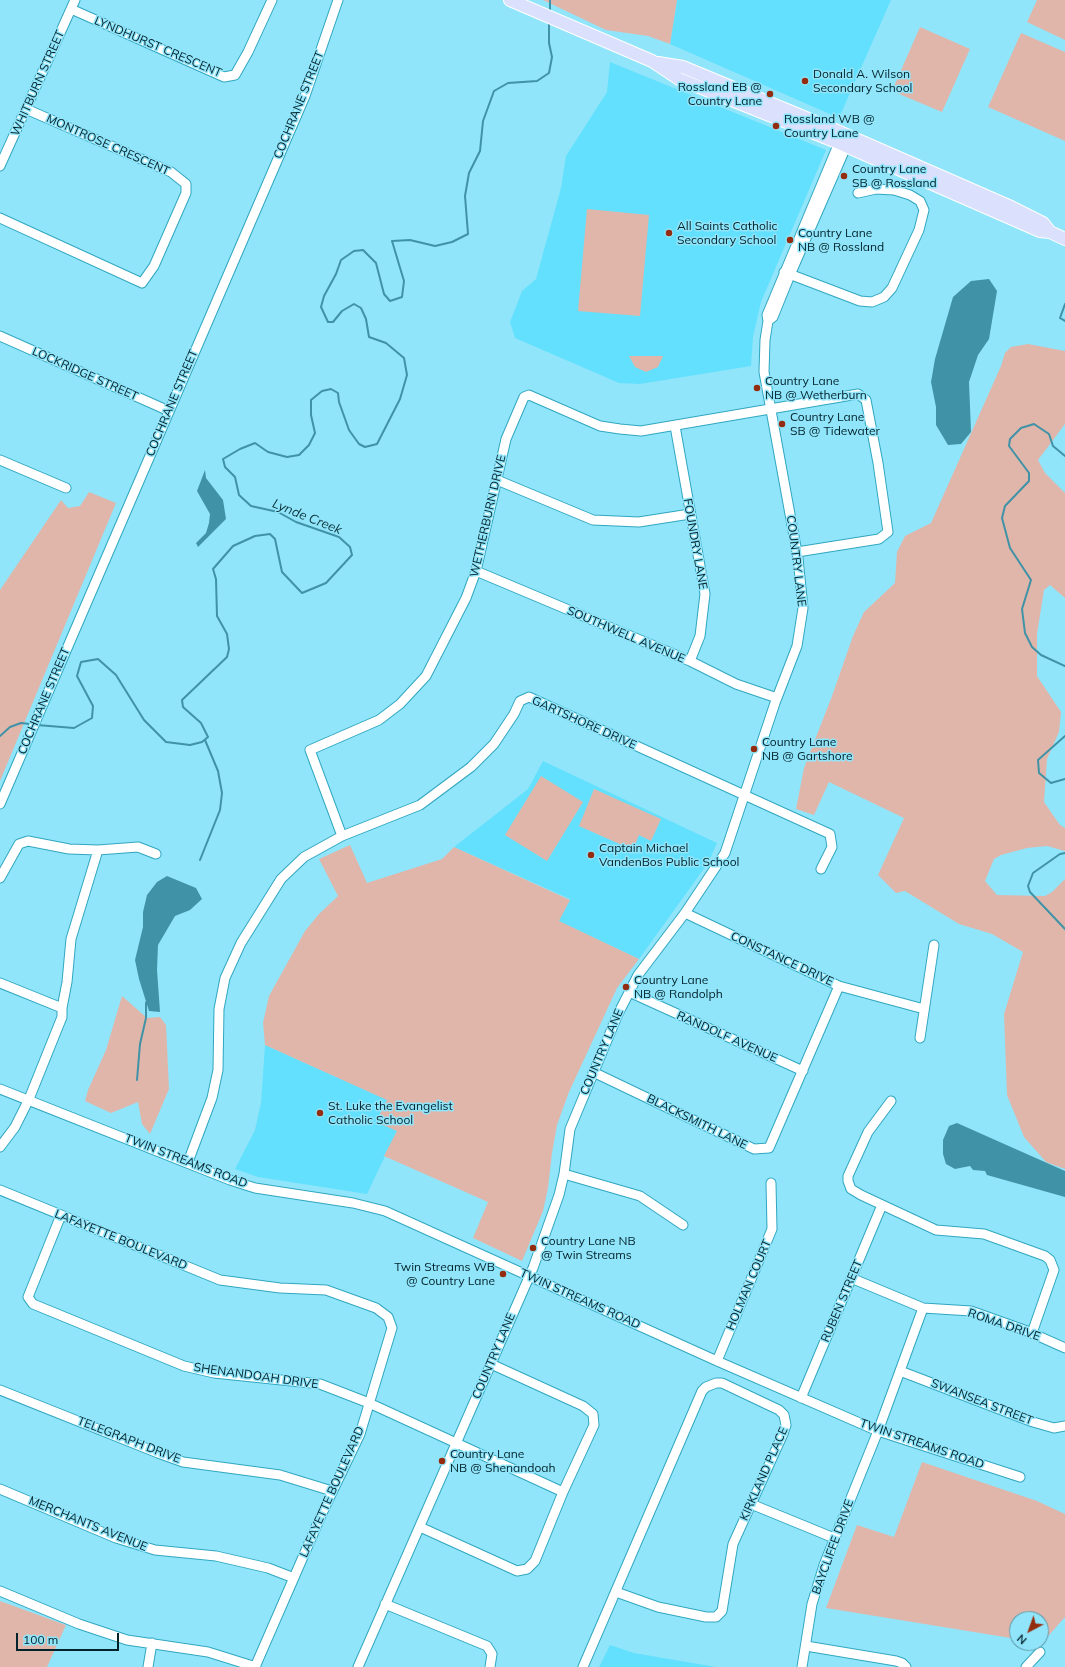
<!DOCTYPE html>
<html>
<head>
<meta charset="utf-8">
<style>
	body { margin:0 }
	#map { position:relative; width:1065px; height:1667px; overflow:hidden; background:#91e5fa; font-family:Mulish,sans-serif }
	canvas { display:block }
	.north { position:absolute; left:1009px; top:1611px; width:40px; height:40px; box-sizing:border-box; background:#91e5fa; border:1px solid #5797a7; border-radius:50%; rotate:221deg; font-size:11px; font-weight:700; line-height:16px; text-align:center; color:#00222a }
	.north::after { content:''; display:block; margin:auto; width:14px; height:18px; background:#942d0f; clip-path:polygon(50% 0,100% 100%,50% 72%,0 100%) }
	.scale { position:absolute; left:16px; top:1633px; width:103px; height:18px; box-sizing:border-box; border:2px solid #00222a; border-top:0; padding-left:5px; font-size:12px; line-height:14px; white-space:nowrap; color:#00222a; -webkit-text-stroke:3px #91e5fa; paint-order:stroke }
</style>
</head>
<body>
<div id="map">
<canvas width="1065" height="1667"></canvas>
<div class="north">N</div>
<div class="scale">100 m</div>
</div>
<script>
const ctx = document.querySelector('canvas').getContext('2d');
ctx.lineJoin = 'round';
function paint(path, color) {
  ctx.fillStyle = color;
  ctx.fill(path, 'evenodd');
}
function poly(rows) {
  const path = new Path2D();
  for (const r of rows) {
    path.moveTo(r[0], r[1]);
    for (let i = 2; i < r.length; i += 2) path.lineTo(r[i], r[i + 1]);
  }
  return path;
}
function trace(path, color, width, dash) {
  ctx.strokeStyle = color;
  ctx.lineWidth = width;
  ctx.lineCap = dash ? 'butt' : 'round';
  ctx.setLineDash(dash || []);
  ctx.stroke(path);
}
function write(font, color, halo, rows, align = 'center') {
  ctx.font = font + ' Mulish,sans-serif';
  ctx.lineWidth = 3;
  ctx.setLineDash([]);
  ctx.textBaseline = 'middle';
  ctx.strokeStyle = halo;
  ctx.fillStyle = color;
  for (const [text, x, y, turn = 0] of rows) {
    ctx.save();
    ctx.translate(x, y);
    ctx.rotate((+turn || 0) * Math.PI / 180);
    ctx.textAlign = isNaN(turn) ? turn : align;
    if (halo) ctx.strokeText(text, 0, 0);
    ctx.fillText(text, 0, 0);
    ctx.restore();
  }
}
paint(poly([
	[677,0,891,0,839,118,670,44],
	[610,62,826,150,761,302,753,337,751,366,640,384,619,383,515,338,510,322,522,291,536,279,561,188,566,156,607,92],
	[543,761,717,843,708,863,639,959,558,921,570,899,454,847,528,789],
	[265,1045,388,1100,397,1131,367,1194,258,1177,235,1169,255,1130,261,1103],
	[610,1645,634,1653,716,1667,599,1667]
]), '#63e0fd');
paint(poly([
	[543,0,677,0,670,44,648,36,606,30],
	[1037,0,1065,0,1065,40,1027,22],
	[920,27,970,49,942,112,892,91],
	[1021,33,1065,52,1065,141,988,107],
	[587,209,649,215,640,316,578,311],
	[1028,344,1065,351,1065,424,1038,460,1045,473,1065,493,1065,598,1050,585,1044,590,1037,634,1037,676,1061,712,1059,732,1047,759,1044,802,1060,825,1065,828,1065,851,1047,846,1027,848,1001,855,994,859,985,881,997,895,1045,896,1052,892,1065,879,1065,1169,1046,1162,1024,1137,1007,1095,1004,1014,1023,952,992,934,959,924,905,891,896,893,878,875,904,818,829,782,814,815,796,809,804,768,832,696,853,636,864,612,895,583,897,552,905,536,931,523,1001,366,1005,353,1011,347],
	[629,356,663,356,658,367,646,372,635,367],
	[89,492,116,503,0,781,0,590,61,500,68,508,80,506],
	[541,776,583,802,547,861,505,835],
	[594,789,661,819,651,841,639,835,633,850,579,826],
	[350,845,367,883,442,859,454,847,570,900,559,921,639,959,617,988,569,1092,557,1125,552,1153,548,1188,543,1211,522,1261,473,1238,488,1202,384,1156,397,1131,376,1122,387,1100,265,1045,263,1023,269,996,305,931,319,914,338,896,319,859],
	[122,996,147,1018,160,1017,166,1025,169,1089,150,1134,142,1124,138,1102,111,1113,85,1101,88,1090,106,1050],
	[922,1462,1037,1501,1065,1514,1065,1617,1042,1643,1040,1643,1041,1619,1017,1619,1017,1639,826,1608,857,1525,894,1537],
	[0,1601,66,1625,47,1667,0,1667]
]), '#e0b6ab');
paint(poly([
	[989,279,997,291,989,339,978,355,969,382,971,432,961,444,948,445,936,425,936,407,931,382,935,359,953,297,971,281],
	[205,470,206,478,223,500,226,519,198,547,196,543,206,533,209,523,210,514,197,491],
	[167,876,196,888,202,899,190,910,175,916,158,945,157,970,160,1012,149,1011,139,979,135,960,143,927,143,912,147,895,157,882],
	[957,1123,1065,1171,1065,1197,987,1175,985,1171,973,1170,970,1166,955,1169,946,1164,943,1154,943,1140,949,1126]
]), '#4092a6');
trace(poly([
	[550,12,550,0],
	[1065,304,1060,318,1065,321],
	[1065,456,1053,446,1049,434,1034,424,1021,428,1010,439,1009,446,1029,473,1029,481,1005,506,1002,518,1010,548,1031,580,1022,609,1025,633,1032,647,1041,655,1065,666],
	[37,725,74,728,92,718,93,706,77,676,81,662,98,659,116,675,144,720,166,742,190,745,202,742,208,737,201,723,183,707,182,700,227,657,229,649,227,634,217,616,216,579,213,569,233,546,255,536,270,534,275,539,282,572,302,593,326,583,352,555,350,547,339,537,296,522,278,512,251,506,239,495,235,477,225,467,223,459,240,449,255,443,268,452,287,457,299,455,309,445,315,433,311,415,311,400,322,391,331,389,338,393,339,402,349,430,359,444,365,447,377,444,400,399,407,375,404,358,386,343,369,337,366,319,361,308,354,304,342,311,333,322,328,322,321,307,324,296,336,274,341,260,354,251,363,250,376,263,384,294,390,301,402,297,404,281,392,241,410,240,435,246,452,242,468,234,465,196,469,173,480,151,483,121,494,91,508,83,537,81,549,73,552,57,549,43,549,23],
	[0,736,10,727,21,723,30,724],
	[1065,736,1038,760,1039,773,1051,783,1065,779],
	[1065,853,1060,854,1033,873,1028,886,1030,892,1065,929],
	[200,860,220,810,222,793,218,771,205,740],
	[137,1080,140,1044,146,1018,146,1003,147,1001]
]), '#4092a6', 2);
const minor = poly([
	[71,9,224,77,235,75,248,52,272,0],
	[0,166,75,0],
	[0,218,142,283,154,266,186,193,186,184,171,172,26,109],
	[784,272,860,301,872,302,884,297,892,288,919,230,924,210,920,201,910,195,894,190,876,189,858,193],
	[768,321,773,317,790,275,849,140],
	[0,336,169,411],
	[675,426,705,594,700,636,690,661],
	[0,460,66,488],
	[497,480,593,520,639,522,690,514],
	[476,571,690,661,736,684,777,698],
	[0,804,305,96,338,0],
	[342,836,310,750,379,720,400,704,426,676,466,598,476,571,506,439,524,397,529,395,600,426,620,429,641,431,858,394,866,400,878,463,888,532,879,539,797,552],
	[0,878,19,844,28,841,69,849,98,850,138,847,156,854],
	[0,983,62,1008],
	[839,986,924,1009],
	[629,992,803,1071],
	[920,1038,934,945],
	[593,1072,754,1149,769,1148,839,986,685,913],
	[0,1089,230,1180,255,1188,353,1203,385,1211,717,1361,878,1431,1020,1477],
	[891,1101,868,1132,848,1176,848,1181,851,1189,861,1195,936,1230,984,1234,1045,1256,1050,1260,1054,1270,1032,1333],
	[0,1147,15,1127,29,1099,62,1017,62,1008,67,982,71,939,98,850],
	[188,1162,212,1098,218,1070,219,1009,225,978,241,943,281,879,304,857,342,836,420,805,471,767,494,744,514,714,520,701,529,697,830,834,832,847,821,869],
	[564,1174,640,1196,683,1225],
	[0,1190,220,1280,280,1288,326,1290,376,1308,388,1317,392,1328,360,1434,323,1511,255,1667],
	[61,1215,28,1297,33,1304,184,1366,214,1373,320,1384,369,1403,563,1492],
	[851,1278,923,1308,971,1311,1027,1331,1065,1348],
	[717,1361,772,1229,771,1183],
	[900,1371,1033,1422,1054,1428,1065,1426],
	[0,1390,158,1453,183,1462,280,1475,332,1491],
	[801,1398,882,1205],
	[0,1489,116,1538,155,1550,216,1556,268,1568,294,1578],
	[751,1504,834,1538],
	[420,1527,517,1571,527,1569,535,1561,563,1492,594,1425,593,1414,583,1406,491,1364],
	[0,1591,79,1624,127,1640,208,1652,256,1667],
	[385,1604,487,1646,492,1654,490,1667],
	[806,1646,896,1661,902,1663,906,1667],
	[148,1667,152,1643],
	[358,1667,533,1268,559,1195,564,1174,570,1129,618,1014,638,975,685,913,725,853,775,703,797,646,803,608,798,558,764,372,765,340,768,321,767,315,841,138],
	[583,1667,702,1391,706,1387,716,1383,722,1383,779,1410,784,1415,786,1425,783,1434,733,1544,722,1611,716,1617,706,1617,658,1607,616,1592],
	[802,1667,812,1604,824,1565,878,1431,923,1308],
	[1026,1667,1040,1652]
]);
const major = poly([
	[510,0,652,61,679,79,839,143,1040,231,1050,232,1065,239],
	[658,63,683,67,835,130,1011,207,1043,223,1050,232]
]);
trace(minor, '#30a7c0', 11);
trace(major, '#fff', 14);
trace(minor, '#fff', 9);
trace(major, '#dbe1fd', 12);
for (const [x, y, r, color] of [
	[805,81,4,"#942d0f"],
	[770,94,4,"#942d0f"],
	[776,126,4,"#942d0f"],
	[844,176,4,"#942d0f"],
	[669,233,4,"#942d0f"],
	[790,240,4,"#942d0f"],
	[757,388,4,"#942d0f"],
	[782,424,4,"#942d0f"],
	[754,749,4,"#942d0f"],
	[591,855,4,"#942d0f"],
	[626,987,4,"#942d0f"],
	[320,1113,4,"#942d0f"],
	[533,1248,4,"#942d0f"],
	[503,1274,4,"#942d0f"],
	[442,1461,4,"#942d0f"]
]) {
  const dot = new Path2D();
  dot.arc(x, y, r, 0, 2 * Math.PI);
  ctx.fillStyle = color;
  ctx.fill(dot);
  trace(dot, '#91e5fa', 1.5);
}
write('12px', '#00222a', '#91e5fa', [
	["LYNDHURST CRESCENT",158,47,23],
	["WHITBURN STREET",38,83,-66],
	["COCHRANE STREET",299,105,-68],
	["MONTROSE CRESCENT",108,145,24],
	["LOCKRIDGE STREET",85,374,24],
	["COCHRANE STREET",172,403,-67],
	["WETHERBURN DRIVE",488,516,-77],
	["FOUNDRY LANE",695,544,80],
	["COUNTRY LANE",796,561,83],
	["SOUTHWELL AVENUE",626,635,23],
	["COCHRANE STREET",44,701,-67],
	["GARTSHORE DRIVE",584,723,24],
	["CONSTANCE DRIVE",782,959,25],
	["RANDOLF AVENUE",727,1037,24],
	["COUNTRY LANE",602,1052,-67],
	["BLACKSMITH LANE",697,1122,26],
	["TWIN STREAMS ROAD",186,1161,21],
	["LAFAYETTE BOULEVARD",121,1240,22],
	["HOLMAN COURT",749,1285,-67],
	["TWIN STREAMS ROAD",580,1299,24],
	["RUBEN STREET",842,1301,-67],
	["ROMA DRIVE",1004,1325,19],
	["COUNTRY LANE",494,1356,-67],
	["SHENANDOAH DRIVE",256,1376,8],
	["SWANSEA STREET",982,1402,21],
	["TELEGRAPH DRIVE",129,1440,21],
	["TWIN STREAMS ROAD",922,1444,19],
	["KIRKLAND PLACE",764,1474,-66],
	["LAFAYETTE BOULEVARD",332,1492,-66],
	["MERCHANTS AVENUE",88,1524,22],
	["BAYCLIFFE DRIVE",833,1547,-70]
]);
write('12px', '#00222a', '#91e5fa', [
	["Donald A. Wilson",813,74],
	["Secondary School",813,88],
	["Rossland EB @",762,87,"right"],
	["Country Lane",762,101,"right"],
	["Rossland WB @",784,119],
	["Country Lane",784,133],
	["Country Lane",852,169],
	["SB @ Rossland",852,183],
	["All Saints Catholic",677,226],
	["Secondary School",677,240],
	["Country Lane",798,233],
	["NB @ Rossland",798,247],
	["Country Lane",765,381],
	["NB @ Wetherburn",765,395],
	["Country Lane",790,417],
	["SB @ Tidewater",790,431],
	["Country Lane",762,742],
	["NB @ Gartshore",762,756],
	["Captain Michael",599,848],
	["VandenBos Public School",599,862],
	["Country Lane",634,980],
	["NB @ Randolph",634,994],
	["St. Luke the Evangelist",328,1106],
	["Catholic School",328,1120],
	["Country Lane NB",541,1241],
	["@ Twin Streams",541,1255],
	["Twin Streams WB",495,1267,"right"],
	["@ Country Lane",495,1281,"right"],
	["Country Lane",450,1454],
	["NB @ Shenandoah",450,1468]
], 'left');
write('italic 13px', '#0c343c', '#91e5fa', [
	["Lynde Creek",307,517,22]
]);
</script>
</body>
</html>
